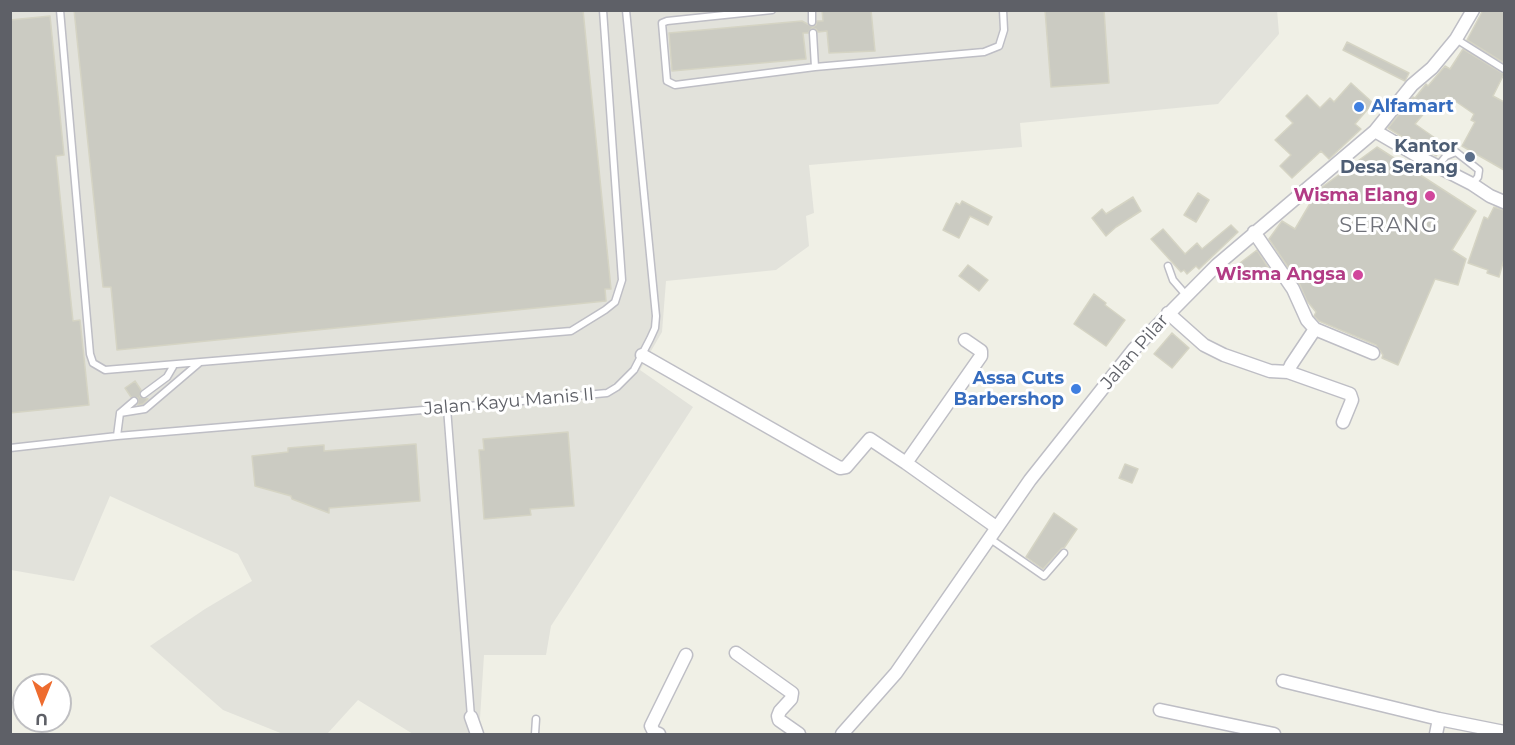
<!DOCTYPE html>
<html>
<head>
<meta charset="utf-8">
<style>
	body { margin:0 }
	#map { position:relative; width:1515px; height:745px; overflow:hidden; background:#f0f0e6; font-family:Montserrat,sans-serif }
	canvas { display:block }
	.frame { position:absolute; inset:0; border:12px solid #5e6067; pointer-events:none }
	.north { position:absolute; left:12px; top:673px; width:60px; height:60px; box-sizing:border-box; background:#fff; border:2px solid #bfbfc2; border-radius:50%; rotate:181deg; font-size:16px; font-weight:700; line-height:24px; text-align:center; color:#5e6067 }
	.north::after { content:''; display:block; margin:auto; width:21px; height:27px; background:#ee6c2f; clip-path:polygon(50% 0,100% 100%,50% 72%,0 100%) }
</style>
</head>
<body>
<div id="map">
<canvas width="1515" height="745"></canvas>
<div class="frame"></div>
<div class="north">U</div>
</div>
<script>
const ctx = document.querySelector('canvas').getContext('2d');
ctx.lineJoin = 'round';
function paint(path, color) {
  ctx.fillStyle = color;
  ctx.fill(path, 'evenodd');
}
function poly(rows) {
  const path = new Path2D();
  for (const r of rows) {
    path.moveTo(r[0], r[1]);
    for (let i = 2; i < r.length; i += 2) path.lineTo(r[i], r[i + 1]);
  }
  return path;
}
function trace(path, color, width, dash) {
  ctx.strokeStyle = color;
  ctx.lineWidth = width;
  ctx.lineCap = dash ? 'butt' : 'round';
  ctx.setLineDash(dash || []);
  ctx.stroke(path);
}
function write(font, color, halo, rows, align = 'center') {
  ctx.font = font + ' Montserrat,sans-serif';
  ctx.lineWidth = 6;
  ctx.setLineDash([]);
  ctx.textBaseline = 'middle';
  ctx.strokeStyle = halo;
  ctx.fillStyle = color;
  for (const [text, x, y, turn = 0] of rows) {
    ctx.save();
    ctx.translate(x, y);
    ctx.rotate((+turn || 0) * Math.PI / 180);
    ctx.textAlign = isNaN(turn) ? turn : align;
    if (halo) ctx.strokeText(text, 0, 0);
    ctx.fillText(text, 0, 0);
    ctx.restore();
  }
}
paint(poly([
	[1277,10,1279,34,1218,104,1020,123,1022,147,809,165,814,213,806,216,809,246,776,270,666,281,662,332,640,370,693,407,551,626,546,655,484,655,479,734,413,734,358,700,327,734,283,734,223,710,150,646,205,609,252,581,238,554,110,496,74,581,11,570,10,11]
]), '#e2e2db');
const building = poly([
	[74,10,583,10,611,289,605,289,606,301,117,350,111,287,103,287,74,10],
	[822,10,871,10,875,51,829,53,827,31,818,32,816,29,812,28,808,33,803,33,806,59,672,71,669,33,802,21,813,27,816,25,817,21,823,21,822,10],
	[1045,10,1104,10,1109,83,1051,87,1045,10],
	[1483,10,1504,10,1504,63,1467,40,1483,10],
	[50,16,64,155,56,156,60,196,73,321,80,320,89,405,10,413,10,20,50,16],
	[1347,42,1409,73,1405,81,1343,50,1347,42],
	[1463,49,1504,74,1493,96,1504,102,1504,170,1462,146,1475,122,1471,120,1474,114,1448,96,1437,109,1431,105,1415,124,1445,145,1436,156,1421,144,1420,145,1411,138,1409,141,1388,128,1413,97,1415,98,1426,84,1428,86,1445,66,1450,69,1463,49],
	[1351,83,1373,103,1355,124,1361,129,1329,159,1321,151,1292,178,1280,166,1291,155,1275,140,1293,123,1286,116,1307,95,1320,108,1330,98,1334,102,1351,83],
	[1377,147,1476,211,1452,250,1466,259,1458,285,1435,279,1398,365,1382,358,1383,355,1376,345,1319,321,1314,316,1316,312,1307,301,1300,285,1269,239,1282,221,1295,229,1318,190,1377,147],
	[1198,193,1209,200,1196,222,1184,215,1198,193],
	[1133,197,1141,211,1116,227,1106,236,1092,218,1102,209,1106,214,1133,197],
	[962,201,992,217,988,225,970,216,959,238,943,230,956,203,960,205,962,201],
	[1494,207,1504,210,1504,259,1499,277,1487,273,1488,270,1468,263,1484,217,1488,219,1494,207],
	[1231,225,1238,232,1199,269,1196,266,1187,274,1184,270,1181,272,1151,239,1163,229,1185,254,1197,243,1202,249,1231,225],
	[1257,250,1269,269,1255,281,1240,263,1257,250],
	[968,265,988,280,979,291,959,276,968,265],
	[1094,294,1106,303,1105,305,1125,320,1106,346,1074,324,1094,294],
	[1172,333,1189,348,1172,368,1154,354,1172,333],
	[135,381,141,390,140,397,148,399,143,404,138,405,138,398,131,397,125,388,135,381],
	[568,432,574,506,530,509,531,515,484,519,479,450,484,450,483,439,568,432],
	[416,444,420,501,329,508,329,513,292,499,291,496,255,486,252,456,288,452,288,448,324,445,324,451,416,444],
	[1125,464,1138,469,1132,483,1119,478,1125,464],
	[1054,513,1077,529,1064,548,1062,548,1043,569,1026,557,1054,513]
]);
paint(building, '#cbcbc2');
trace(building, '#d5d4c4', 1.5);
const service = poly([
	[60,10,90,354,93,363,105,370,571,331,605,310,615,302,622,280,603,10],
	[772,10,667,21,662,23,667,81,675,85,815,67],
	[812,10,812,22],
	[813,33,815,67,984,52,999,46,1004,30,1003,10],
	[1456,39,1504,69],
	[1438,166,1446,156,1456,152,1479,170,1478,177,1472,184],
	[1168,266,1173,280,1186,295],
	[144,394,167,377,174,365],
	[447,408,471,717],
	[120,413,145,409,199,363],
	[117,436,120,413,134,401],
	[10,448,117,436,447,408,607,393,617,387,634,370,650,339,655,328,656,316,626,10],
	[989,538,1044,576,1064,553],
	[535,734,536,719]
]);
const minor = poly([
	[1375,131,1423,159,1472,184,1490,196,1504,202],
	[1254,232,1293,289,1307,320,1315,329,1291,365,1288,372],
	[1168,313,1204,345,1224,355,1270,371,1288,372,1350,394,1352,400,1343,422],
	[1315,329,1373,353],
	[965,340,981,351,981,356,906,463,996,527],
	[642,355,840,468,846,467,870,439,906,463],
	[736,653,792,693,791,699,780,711,778,716,779,720,799,734],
	[1283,681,1439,719],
	[1160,710,1274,734],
	[471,717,477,734],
	[659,734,654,732,651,726,686,655],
	[842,734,896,673,1030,480,1134,349,1217,265,1375,131,1412,85,1432,68,1456,39,1473,10],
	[1436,734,1439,719,1504,732]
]);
trace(service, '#bebec5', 9);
trace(minor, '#bebec5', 15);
trace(service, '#fff', 6);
trace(minor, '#fff', 12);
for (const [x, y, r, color] of [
	[1359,107,6,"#3f7fe0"],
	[1470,157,6,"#5c6f8a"],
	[1430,196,6,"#d1479c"],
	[1358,275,6,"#d1479c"],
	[1076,389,6,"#3f7fe0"]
]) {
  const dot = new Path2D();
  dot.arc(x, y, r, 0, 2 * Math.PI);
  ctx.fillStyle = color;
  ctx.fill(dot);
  trace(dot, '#fff', 2);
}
write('bold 18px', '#366cbe', '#fff', [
	["Alfamart",1371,107],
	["Assa Cuts",1064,379,"right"],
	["Barbershop",1064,400,"right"]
], 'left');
write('bold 18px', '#4e5e75', '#fff', [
	["Kantor",1458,147],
	["Desa Serang",1458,168]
], 'right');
write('bold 18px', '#b23c85', '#fff', [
	["Wisma Elang",1418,196],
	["Wisma Angsa",1346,275]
], 'right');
write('18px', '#5e6067', '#fff', [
	["Jalan Pilar",1135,352,-49],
	["Jalan Kayu Manis II",509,402,-5]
]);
ctx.letterSpacing = '1.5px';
write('21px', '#6f7179', '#fff', [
	["SERANG",1389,226]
]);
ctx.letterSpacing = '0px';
</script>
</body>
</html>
